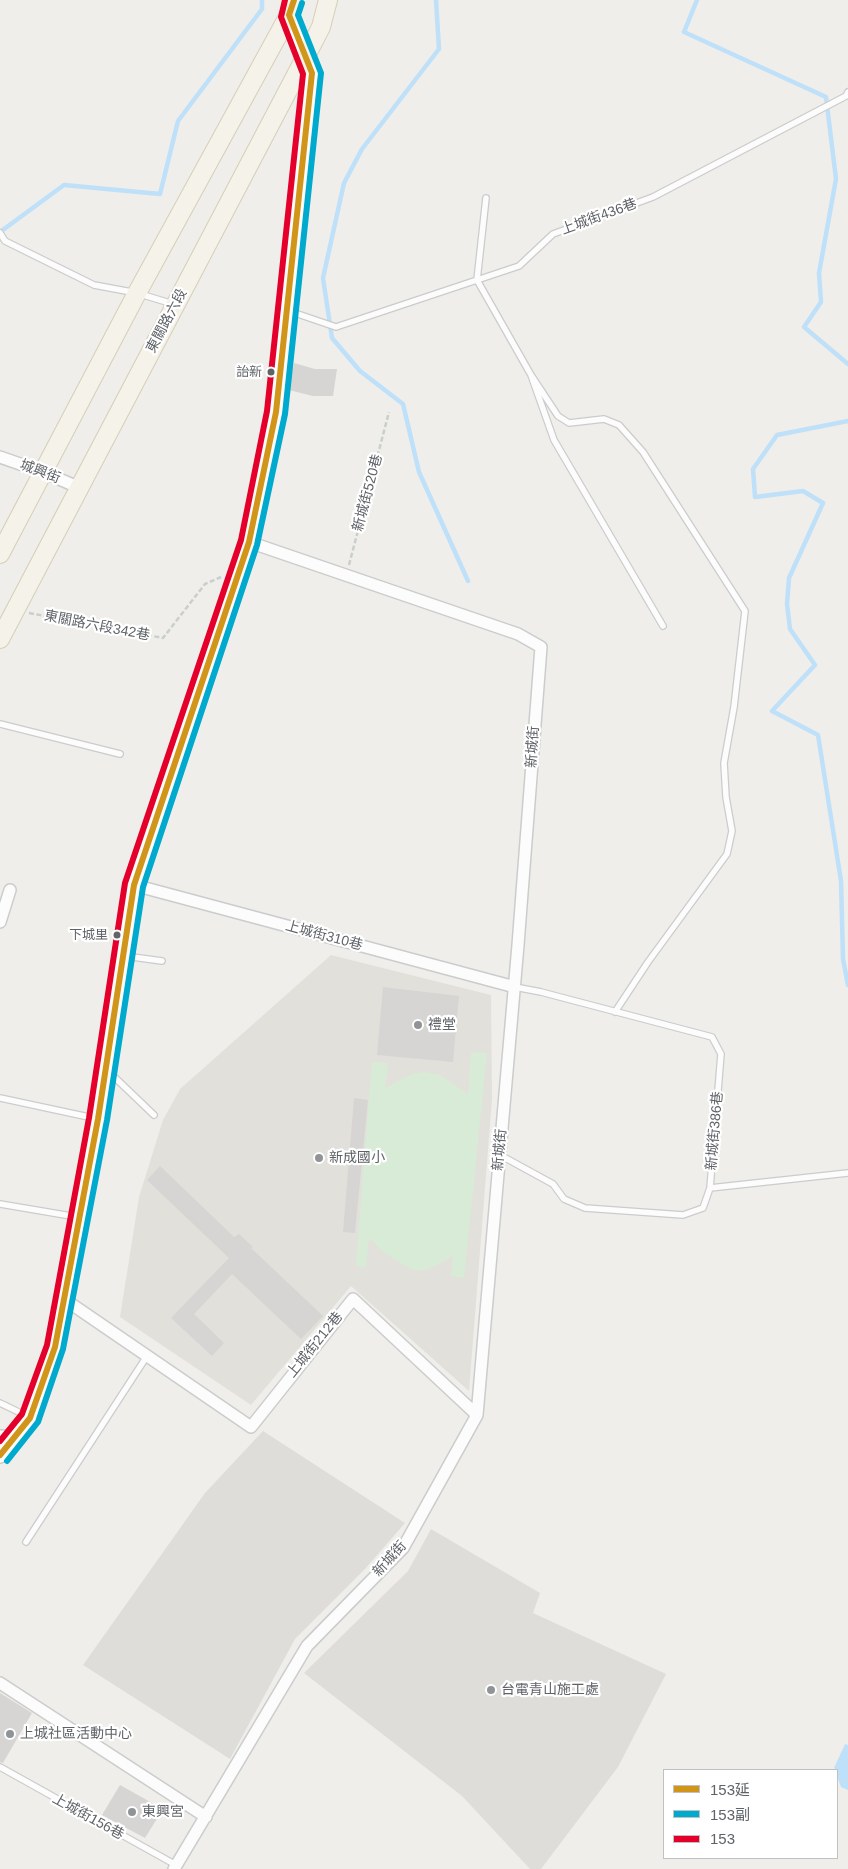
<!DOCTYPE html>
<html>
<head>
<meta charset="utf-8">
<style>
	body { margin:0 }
	#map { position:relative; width:848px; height:1869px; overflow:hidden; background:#efeeea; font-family:Arial,"Noto Sans TC",sans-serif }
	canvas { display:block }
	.legend { position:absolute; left:663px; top:1769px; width:175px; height:90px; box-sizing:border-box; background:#fff; border:1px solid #bfc1c3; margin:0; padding:6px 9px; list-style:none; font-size:15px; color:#5f6368 }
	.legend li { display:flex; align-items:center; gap:10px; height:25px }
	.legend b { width:25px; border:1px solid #bfc1c3 }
</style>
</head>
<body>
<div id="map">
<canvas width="848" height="1869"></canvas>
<ul class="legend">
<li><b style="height:6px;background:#d1951a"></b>153延</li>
<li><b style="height:6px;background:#00a9ce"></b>153副</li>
<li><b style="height:6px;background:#e4002b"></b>153</li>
</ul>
</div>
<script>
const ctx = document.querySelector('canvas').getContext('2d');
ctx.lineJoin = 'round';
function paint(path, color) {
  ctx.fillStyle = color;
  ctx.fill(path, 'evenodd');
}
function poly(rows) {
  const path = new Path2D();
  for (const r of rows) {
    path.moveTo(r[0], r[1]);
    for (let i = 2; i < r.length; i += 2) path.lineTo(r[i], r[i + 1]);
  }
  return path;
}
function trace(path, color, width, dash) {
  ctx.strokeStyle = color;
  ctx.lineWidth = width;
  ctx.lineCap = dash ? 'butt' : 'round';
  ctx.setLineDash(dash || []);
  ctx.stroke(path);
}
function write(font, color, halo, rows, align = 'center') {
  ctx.font = font + ' Arial,"Noto Sans TC",sans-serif';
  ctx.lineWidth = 4.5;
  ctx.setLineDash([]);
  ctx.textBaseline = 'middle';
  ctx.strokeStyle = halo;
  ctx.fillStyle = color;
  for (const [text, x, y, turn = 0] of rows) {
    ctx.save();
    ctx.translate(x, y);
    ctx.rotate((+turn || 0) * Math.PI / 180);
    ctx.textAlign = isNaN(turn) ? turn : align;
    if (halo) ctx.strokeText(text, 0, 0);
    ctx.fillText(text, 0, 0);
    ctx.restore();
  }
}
paint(poly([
	[263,1431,405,1523,365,1569,295,1639,230,1759,83,1665,205,1493],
	[431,1529,540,1593,533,1613,666,1674,618,1767,541,1869,530,1869,462,1796,304,1673,408,1571]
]), '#dfddda');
paint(poly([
	[331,955,491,995,492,1099,469,1391,351,1286,251,1405,120,1317,139,1197,163,1120,180,1089]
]), '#e2e0da');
paint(poly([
	[471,1052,487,1053,464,1278,451,1276,453,1256,435,1266,422,1271,410,1269,382,1251,369,1238,366,1267,356,1266,372,1062,388,1063,385,1088,412,1074,424,1072,440,1075,468,1094]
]), '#d8ebd6');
paint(poly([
	[845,1744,848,1745,848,1790,841,1787,837,1776,837,1770,834,1768]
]), '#bfe0f9');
trace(poly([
	[436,0,439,49,362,149,344,183,323,278,332,338,360,371,403,404,419,472,468,581],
	[697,0,684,32,826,97,836,179,819,273,821,302,804,327,848,364],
	[0,232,64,185,160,194,178,121,262,9,262,0],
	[848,421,777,435,753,469,755,497,803,491,823,503,789,578,787,604,790,629,815,665,772,711,818,735,841,881,843,959,848,985]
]), '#bfe0f9', 4.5);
paint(poly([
	[294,363,315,369,337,369,333,396,313,396,289,390],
	[383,987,459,996,453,1062,377,1055],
	[354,1098,368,1100,355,1233,343,1232],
	[160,1166,234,1237,239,1234,253,1247,251,1248,323,1316,301,1339,232,1274,194,1314,224,1343,212,1356,171,1318,229,1258,147,1180],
	[0,1693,32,1713,3,1763,0,1762],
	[120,1785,163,1809,145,1838,102,1815]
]), '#d6d5d3');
const lane = poly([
	[486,198,477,280,531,375,554,440,663,626],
	[0,233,5,241,94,285,137,293,173,304],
	[289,311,336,327,519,266,553,234,653,197,846,96,848,92],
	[531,375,558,416,569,423,604,419,619,425,643,452,745,611,734,707,724,763,726,797,732,831,727,854,648,962,615,1012],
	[0,724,120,754],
	[125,956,162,961],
	[107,1070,154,1115],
	[0,1098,98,1119],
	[500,1155,553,1184,564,1199,585,1208,683,1215,703,1208,710,1188,721,1054,712,1037,541,992,515,987],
	[710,1188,848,1173],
	[0,1204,77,1217],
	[0,1403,29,1417],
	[26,1542,147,1356],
	[0,1767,176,1865]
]);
const street = poly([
	[0,457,43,472,80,488],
	[134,885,515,987],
	[0,922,10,890],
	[64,1299,251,1427,353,1299,477,1415],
	[0,1436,14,1437],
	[0,1683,206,1817],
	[174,1869,307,1646,403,1548,477,1415,518,945,541,647,518,634,249,542]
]);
const secondary = poly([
	[0,1455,30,1418,55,1347,98,1119,134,885,249,542,276,412,312,73,289,15]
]);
const primary = poly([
	[0,554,137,293,289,15,294,0],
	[0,639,306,56,321,27,328,0]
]);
trace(lane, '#cbcccc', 8);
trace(street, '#cbcccc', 14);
trace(secondary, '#cacacb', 18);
trace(primary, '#d7ceb8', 20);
trace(poly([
	[349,565,389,412],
	[29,613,163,638,205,584,221,577]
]), '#cacfcc', 2.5, [5, 2.5]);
trace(lane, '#fdfcfc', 5.5);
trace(street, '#fdfcfc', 11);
trace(secondary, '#fdfcfc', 15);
trace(primary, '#f4f2e9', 18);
trace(poly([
	[0,1455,30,1418,55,1347,98,1119,134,885,249,542,276,412,312,73,289,15,294,0]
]), '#d1951a', 6);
trace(poly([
	[7,1461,38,1422,63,1349,107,1120,143,887,257,545,285,414,321,73,298,15,302,3]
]), '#00a9ce', 6);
trace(poly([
	[0,1441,22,1414,47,1345,89,1118,125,883,241,540,267,411,303,74,281,17,285,0]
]), '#e4002b', 6);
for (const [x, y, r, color] of [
	[271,372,4.5,"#5f6368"],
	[117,935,4.5,"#5f6368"],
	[418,1025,5,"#919496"],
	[319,1158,5,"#919496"],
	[491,1690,5,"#919496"],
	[10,1734,5,"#919496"],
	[132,1812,5,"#919496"]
]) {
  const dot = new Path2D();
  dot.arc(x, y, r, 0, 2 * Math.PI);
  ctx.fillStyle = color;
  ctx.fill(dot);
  trace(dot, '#fff', 2);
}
write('13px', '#5f6368', '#fff', [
	["詒新",262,372],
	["下城里",108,935]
], 'right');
write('14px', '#5f6368', '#fff', [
	["上城街436巷",599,217,-20],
	["東關路六段",167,321,-62],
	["城興街",40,472,21],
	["新城街520巷",368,493,-75],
	["東關路六段342巷",97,626,11],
	["新城街",533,747,-86],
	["上城街310巷",324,936,15],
	["新城街386巷",715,1131,-85],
	["新城街",500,1150,-85],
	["上城街212巷",315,1345,-51],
	["新城街",390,1559,-48],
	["上城街156巷",88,1817,29]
]);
write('14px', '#5f6368', '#fff', [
	["禮堂",428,1025],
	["新成國小",329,1158],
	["台電青山施工處",501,1690],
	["上城社區活動中心",20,1734],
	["東興宮",142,1812]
], 'left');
</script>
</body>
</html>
